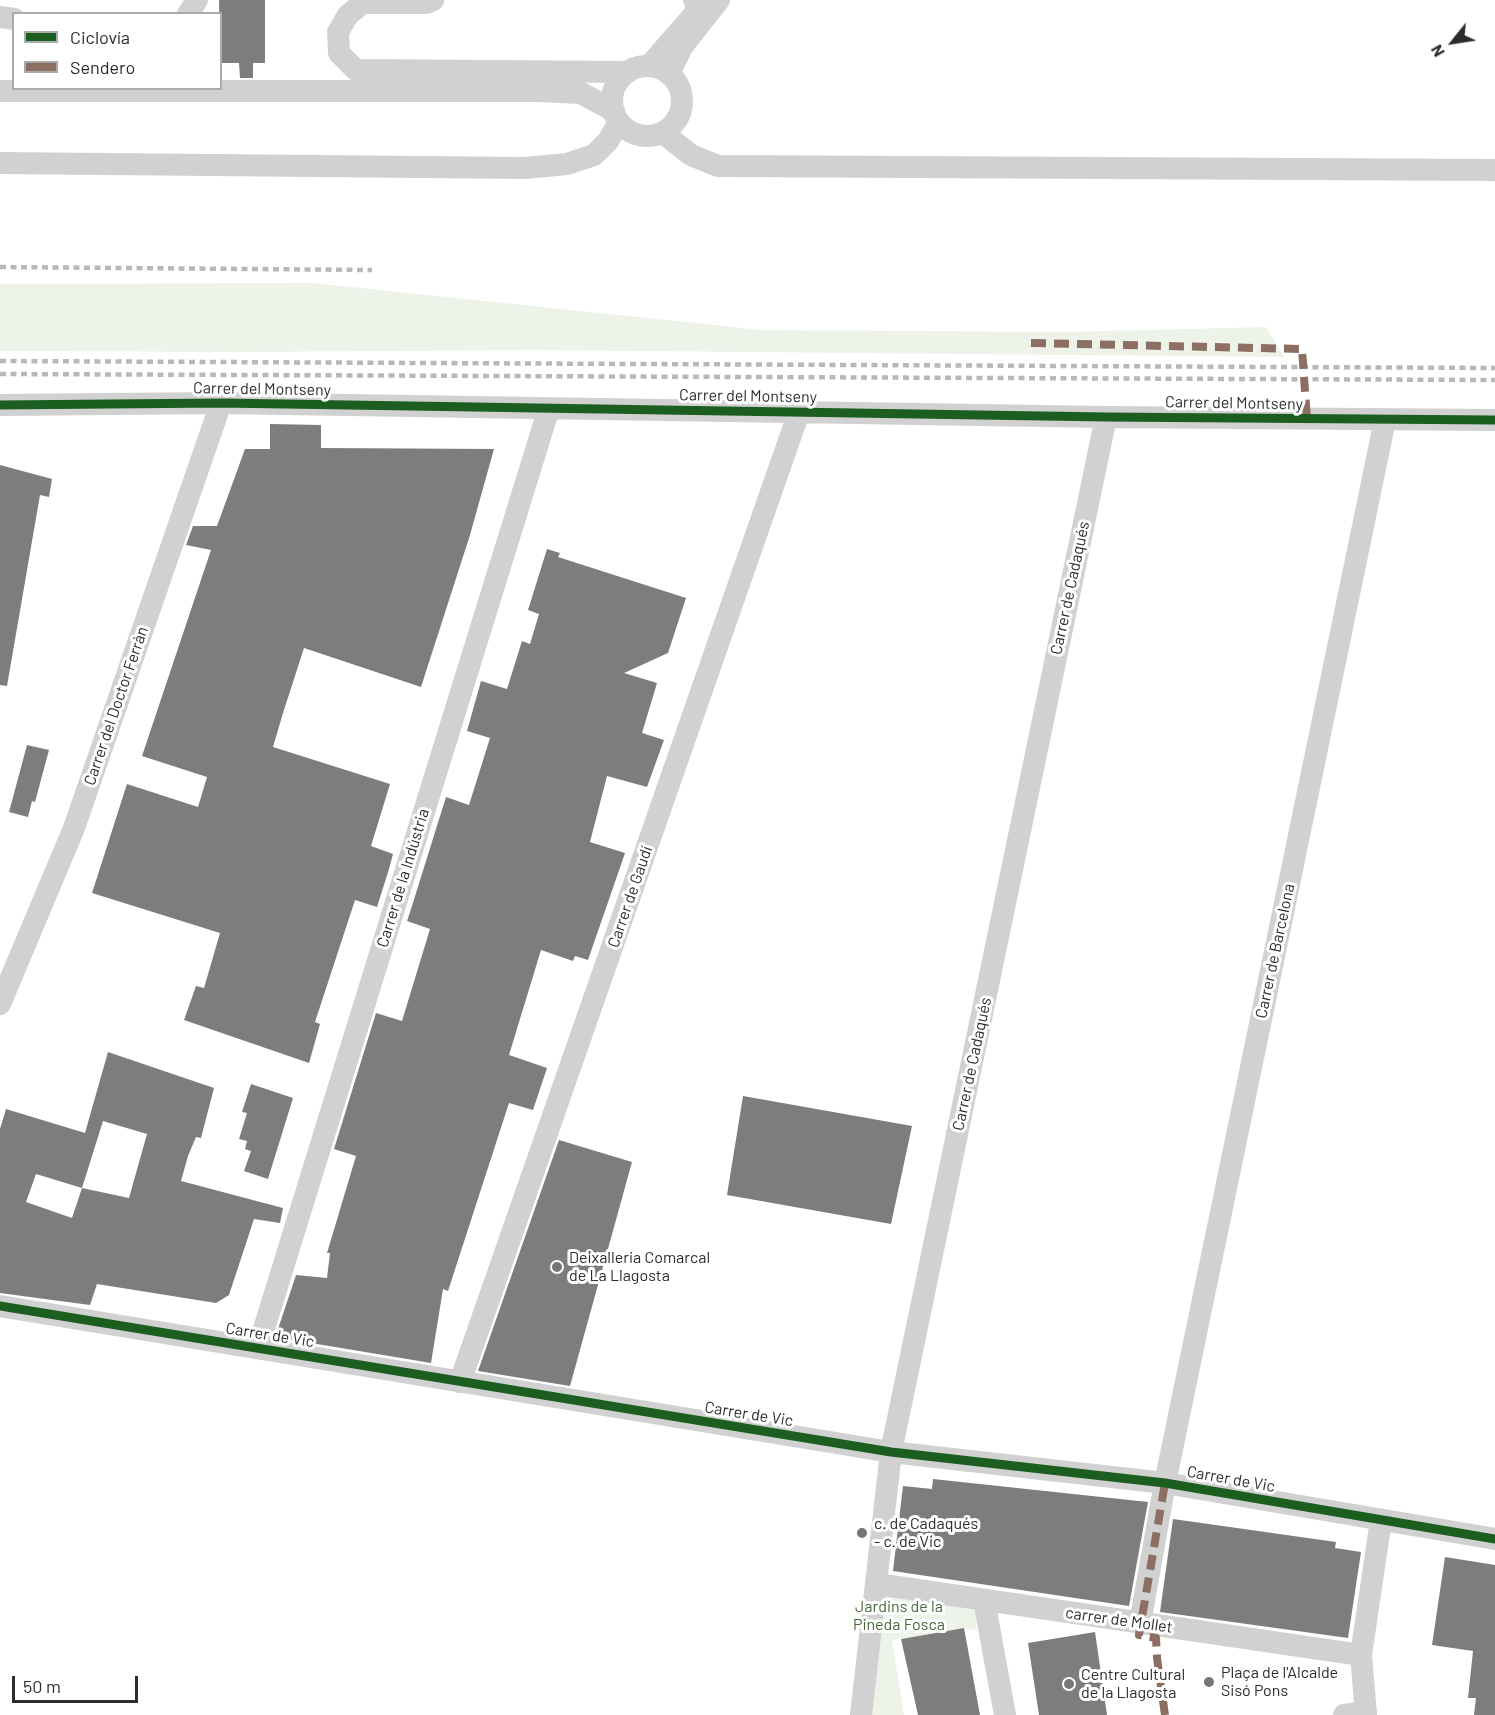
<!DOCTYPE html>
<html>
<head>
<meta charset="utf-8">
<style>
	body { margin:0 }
	#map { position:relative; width:1495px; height:1715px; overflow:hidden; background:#fff; font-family:Barlow,sans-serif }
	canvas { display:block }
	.legend { position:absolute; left:12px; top:12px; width:210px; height:78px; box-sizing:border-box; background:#fff; border:2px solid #ababab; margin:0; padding:8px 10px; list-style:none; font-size:18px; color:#2c2c2c }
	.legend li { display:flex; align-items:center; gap:12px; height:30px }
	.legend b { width:30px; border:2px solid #ababab }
	.north { position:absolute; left:1423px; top:12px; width:60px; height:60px; -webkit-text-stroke:4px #fff; paint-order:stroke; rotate:240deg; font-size:16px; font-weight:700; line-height:24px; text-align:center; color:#2c2c2c }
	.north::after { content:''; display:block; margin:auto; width:21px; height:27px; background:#2c2c2c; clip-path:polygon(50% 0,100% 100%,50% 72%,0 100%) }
	.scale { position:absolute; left:12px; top:1676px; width:126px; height:27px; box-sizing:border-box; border:3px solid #2c2c2c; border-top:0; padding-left:8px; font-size:18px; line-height:21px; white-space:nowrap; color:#2c2c2c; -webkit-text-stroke:4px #fff; paint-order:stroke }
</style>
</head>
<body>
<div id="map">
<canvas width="1495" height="1715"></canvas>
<ul class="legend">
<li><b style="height:8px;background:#1b5e20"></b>Ciclovía</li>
<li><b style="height:8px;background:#8d6e63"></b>Sendero</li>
</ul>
<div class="north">N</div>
<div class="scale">50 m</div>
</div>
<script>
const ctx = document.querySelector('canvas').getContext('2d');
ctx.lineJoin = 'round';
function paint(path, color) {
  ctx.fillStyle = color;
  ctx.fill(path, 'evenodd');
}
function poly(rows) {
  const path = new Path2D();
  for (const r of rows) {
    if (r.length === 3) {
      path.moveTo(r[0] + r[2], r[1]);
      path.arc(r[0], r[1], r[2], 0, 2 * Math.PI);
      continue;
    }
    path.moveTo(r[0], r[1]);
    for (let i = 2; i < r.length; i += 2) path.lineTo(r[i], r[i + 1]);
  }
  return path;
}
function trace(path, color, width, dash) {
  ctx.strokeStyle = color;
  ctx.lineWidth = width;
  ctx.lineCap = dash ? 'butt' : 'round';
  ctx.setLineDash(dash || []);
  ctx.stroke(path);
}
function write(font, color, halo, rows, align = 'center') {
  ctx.font = font + ' Barlow,sans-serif';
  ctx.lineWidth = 6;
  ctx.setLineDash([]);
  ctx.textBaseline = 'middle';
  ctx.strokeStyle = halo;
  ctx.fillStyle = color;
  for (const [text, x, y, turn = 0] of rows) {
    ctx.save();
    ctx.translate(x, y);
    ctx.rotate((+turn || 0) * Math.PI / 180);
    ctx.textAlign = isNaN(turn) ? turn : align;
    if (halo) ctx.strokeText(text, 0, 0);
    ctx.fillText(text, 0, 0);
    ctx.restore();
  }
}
paint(poly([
	[313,283,762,330,1065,332,1266,327,1285,357,532,350,245,352,0,351,0,284],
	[880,1587,975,1610,977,1630,964,1628,892,1640,904,1715,864,1715]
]), '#eef3ea');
paint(poly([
	[219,0,265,0,265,63,253,63,253,78,240,78,239,63,220,63],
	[270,424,321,425,321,448,494,449,470,535,421,687,304,648,283,713,273,747,390,784,371,846,393,854,389,869,377,907,355,900,315,1022,320,1024,309,1063,184,1020,196,986,204,988,220,933,92,893,127,784,198,807,207,777,142,756,211,550,186,545,193,526,217,526,245,449,270,449],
	[0,465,52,479,49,497,40,495,7,686,0,685],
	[547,549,560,553,558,557,686,598,668,653,624,673,657,683,642,733,664,740,647,787,607,776,590,842,625,853,588,960,575,956,573,961,541,950,509,1055,547,1068,533,1110,509,1103,448,1291,443,1289,431,1363,281,1338,277,1332,296,1275,327,1278,330,1253,327,1253,356,1156,334,1149,376,1013,402,1021,430,929,407,921,411,909,446,797,469,805,490,738,467,731,481,681,507,689,522,641,530,644,539,614,528,610],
	[27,745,49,750,35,802,32,801,28,817,9,812],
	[108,1052,214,1088,201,1138,196,1137,188,1156,181,1181,283,1208,280,1223,254,1219,229,1295,216,1303,97,1284,90,1305,0,1293,0,1129,6,1109,85,1133],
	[103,1121,147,1134,129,1198,82,1188],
	[36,1174,82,1188,72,1218,26,1202],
	[251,1084,293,1098,268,1179,244,1171,251,1151,245,1149,247,1141,239,1139,247,1113,242,1112],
	[743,1096,912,1126,891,1224,727,1195],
	[559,1140,632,1162,570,1386,478,1371],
	[933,1479,1148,1502,1129,1606,893,1571,903,1486,932,1489],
	[1173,1519,1336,1542,1335,1548,1361,1552,1348,1638,1160,1612],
	[1445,1557,1495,1565,1495,1715,1474,1715,1476,1698,1468,1698,1473,1651,1432,1645],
	[964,1628,980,1715,918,1715,901,1639],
	[1095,1632,1107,1715,1039,1715,1028,1643]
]), '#7d7d7d');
trace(poly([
	[433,0,427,3,363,3,348,15,338,32,339,53,356,70,628,72],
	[188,14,197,0],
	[0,17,14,19],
	[649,66,698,10,694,0],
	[647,101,35],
	[669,74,682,47,719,0],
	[0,91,538,91,581,93,614,111],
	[663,133,691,155,718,166,1495,170],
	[0,163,525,168,567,164,594,155,608,141,619,122],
	[0,405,221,403,1106,417,1495,420],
	[0,1004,74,828,221,403],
	[0,1306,891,1452,1165,1483,1495,1539],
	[258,1348,549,408],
	[460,1382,799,412],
	[877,1584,1361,1655],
	[984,1600,1005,1715],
	[1140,1623,1165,1483,1385,420],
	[861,1715,891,1452,1106,417],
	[1344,1715,1366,1712],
	[1366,1715,1361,1655,1381,1520]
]), '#d1d1d1', 22);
trace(poly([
	[0,267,372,270],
	[0,361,1495,368],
	[0,374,1495,380]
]), '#b8b8b8', 4.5, [6, 4.5]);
trace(poly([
	[1031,343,1302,349,1307,419],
	[1165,1715,1157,1658,1156,1638,1139,1635,1165,1483]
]), '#8d6e63', 8, [15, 8]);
trace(poly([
	[0,405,221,403,1106,417,1495,420],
	[0,1306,891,1452,1165,1483,1495,1539]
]), '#1b5e20', 9);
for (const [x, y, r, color] of [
	[557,1267,6,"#767676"],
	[862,1533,6,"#767676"],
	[1209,1682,6,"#767676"],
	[1069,1684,6,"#767676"]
]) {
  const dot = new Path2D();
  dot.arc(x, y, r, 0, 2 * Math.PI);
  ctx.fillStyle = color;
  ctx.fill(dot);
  trace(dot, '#fff', 2);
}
write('16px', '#2c2c2c', '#fff', [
	["Carrer del Montseny",262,389,1],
	["Carrer del Montseny",748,396,1],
	["Carrer del Montseny",1234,403,1],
	["Carrer de Cadaqués",1070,588,-78],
	["Carrer del Doctor Ferràn",116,706,-71],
	["Carrer de la Indústria",403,878,-73],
	["Carrer de Gaudí",630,897,-71],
	["Carrer de Barcelona",1275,951,-78],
	["Carrer de Cadaqués",972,1064,-78],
	["Carrer de Vic",270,1335,9],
	["Carrer de Vic",749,1414,9],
	["Carrer de Vic",1231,1479,10],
	["carrer de Mollet",1119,1620,8]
]);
write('16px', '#2c2c2c', '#fff', [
	["Deixalleria Comarcal",569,1258],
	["de La Llagosta",569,1276],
	["c. de Cadaqués",874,1524],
	["- c. de Vic",874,1542],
	["Plaça de l'Alcalde",1221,1673],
	["Sisó Pons",1221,1691],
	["Centre Cultural",1081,1675],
	["de la Llagosta",1081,1693]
], 'left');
write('16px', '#4a663b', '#fff', [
	["Jardins de la",899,1607],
	["Pineda Fosca",899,1625]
]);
</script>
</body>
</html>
